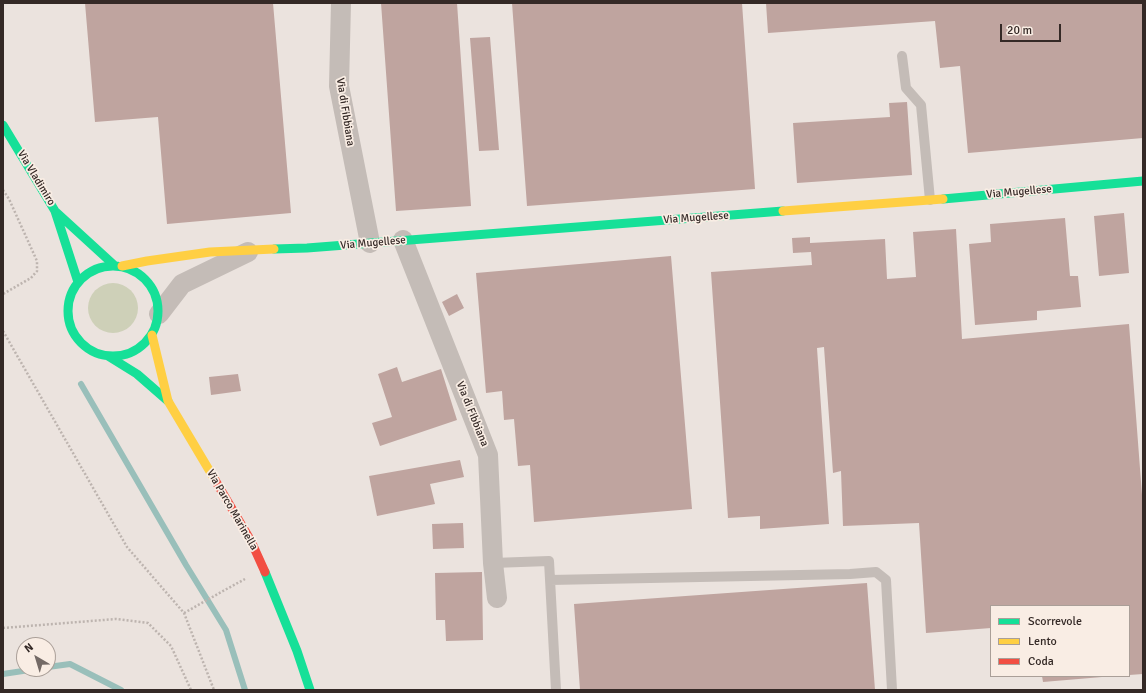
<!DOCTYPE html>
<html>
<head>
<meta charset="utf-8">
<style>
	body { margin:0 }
	#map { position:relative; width:1146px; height:693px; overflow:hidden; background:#ebe3de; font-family:Signika,sans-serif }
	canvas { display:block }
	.frame { position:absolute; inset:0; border:4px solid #342926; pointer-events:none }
	.legend { position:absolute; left:990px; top:605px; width:140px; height:72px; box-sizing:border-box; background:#f9ede4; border:1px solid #aa9f98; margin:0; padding:5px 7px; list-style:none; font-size:12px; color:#342926 }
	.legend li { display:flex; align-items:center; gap:8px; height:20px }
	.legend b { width:20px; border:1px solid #aa9f98 }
	.north { position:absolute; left:16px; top:637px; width:40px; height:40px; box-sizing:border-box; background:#f9ede4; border:1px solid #aa9f98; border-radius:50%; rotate:322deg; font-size:11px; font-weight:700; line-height:16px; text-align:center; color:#342926 }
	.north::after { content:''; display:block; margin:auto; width:14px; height:18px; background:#746a66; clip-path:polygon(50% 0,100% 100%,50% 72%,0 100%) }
	.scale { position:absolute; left:1000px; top:24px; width:61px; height:18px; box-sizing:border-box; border:2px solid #342926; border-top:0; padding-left:5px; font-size:12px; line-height:14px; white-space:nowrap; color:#342926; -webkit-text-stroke:3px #f9ede4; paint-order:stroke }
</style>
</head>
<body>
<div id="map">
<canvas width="1146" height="693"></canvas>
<div class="frame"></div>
<ul class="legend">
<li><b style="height:5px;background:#16e098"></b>Scorrevole</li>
<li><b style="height:5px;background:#ffcf43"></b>Lento</li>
<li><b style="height:5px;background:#f24e42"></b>Coda</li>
</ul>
<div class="north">N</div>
<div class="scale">20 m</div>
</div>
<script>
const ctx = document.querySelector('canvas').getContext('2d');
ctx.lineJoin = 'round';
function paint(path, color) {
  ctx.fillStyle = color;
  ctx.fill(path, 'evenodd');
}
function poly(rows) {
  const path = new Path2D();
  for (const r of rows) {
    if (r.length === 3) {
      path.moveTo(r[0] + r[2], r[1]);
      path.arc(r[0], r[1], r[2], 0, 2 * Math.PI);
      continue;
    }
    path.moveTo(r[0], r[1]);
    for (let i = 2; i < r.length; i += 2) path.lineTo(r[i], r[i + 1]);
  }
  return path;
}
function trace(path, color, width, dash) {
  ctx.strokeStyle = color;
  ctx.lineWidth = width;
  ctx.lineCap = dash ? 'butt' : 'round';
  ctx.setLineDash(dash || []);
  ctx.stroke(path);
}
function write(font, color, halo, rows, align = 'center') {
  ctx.font = font + ' Signika,sans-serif';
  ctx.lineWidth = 3.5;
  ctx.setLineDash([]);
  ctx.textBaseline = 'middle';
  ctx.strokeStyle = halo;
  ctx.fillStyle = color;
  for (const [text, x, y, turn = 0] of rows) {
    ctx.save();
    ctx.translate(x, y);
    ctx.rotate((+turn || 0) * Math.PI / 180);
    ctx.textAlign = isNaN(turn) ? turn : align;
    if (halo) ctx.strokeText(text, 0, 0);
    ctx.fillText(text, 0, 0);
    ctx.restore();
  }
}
paint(poly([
	[113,308,25]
]), '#ced0b8');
trace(poly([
	[81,384,186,565,226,630,245,690],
	[48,667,70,664,121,690],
	[3,674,36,669]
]), '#99bfba', 6);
paint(poly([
	[85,3,273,3,291,213,167,224,158,117,95,122],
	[381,3,457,3,471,206,396,211],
	[512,3,742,3,755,189,527,206],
	[766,3,1143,3,1143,138,968,153,960,66,940,68,935,21,768,33],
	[490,37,499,150,479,151,470,38],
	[907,102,912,175,797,183,793,123,890,117,889,103],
	[1124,213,1129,273,1099,276,1094,216],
	[1065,218,1070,276,1078,276,1081,307,1037,311,1037,320,975,325,969,244,991,242,990,224],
	[956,229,962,339,1129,324,1143,508,1143,674,1129,675,1129,606,991,606,991,628,926,633,919,523,843,526,841,471,833,473,824,347,817,348,829,524,760,529,760,516,728,518,711,272,812,265,811,252,793,253,792,238,810,237,810,243,885,239,887,279,916,277,913,232],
	[671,256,692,509,534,522,530,465,518,466,514,419,504,420,502,391,486,393,476,273],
	[457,294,464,308,449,316,442,302],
	[397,367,402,382,441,369,457,420,380,446,372,423,392,417,378,374],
	[238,374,241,391,211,395,209,377],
	[460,460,464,477,430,484,435,504,377,516,369,476],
	[463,523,464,548,433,549,432,524],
	[482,572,483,640,446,641,445,620,436,620,435,573],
	[867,583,875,690,580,690,574,604],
	[1042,676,1102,676,1102,677,1043,682]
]), '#bfa49f');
trace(poly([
	[3,190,9,199,37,261,37,271,31,278,3,294],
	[3,331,127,547,184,613,214,690],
	[184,613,223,591,245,579],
	[3,628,116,619,148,623,171,646,191,690]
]), '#bdb4af', 2.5, [2, 2]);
trace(poly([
	[902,56,906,88,921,105,930,200],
	[493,563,549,561,556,690],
	[550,580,850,574,876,572,886,580,892,690]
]), '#c4bcb7', 10);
trace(poly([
	[341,3,339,86,370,243],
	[403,240,488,455,493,563,497,598],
	[159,314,182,284,248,252]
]), '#c4bcb7', 20);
trace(poly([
	[3,125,55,211,78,282],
	[943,199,1143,181],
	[56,212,114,265],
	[274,249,307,248,783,211],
	[113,311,45],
	[108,356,137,374,168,401],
	[265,572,297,651,310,690]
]), '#16e098', 9);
trace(poly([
	[783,211,943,199],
	[122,266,147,261,210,252,274,249],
	[152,335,168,401,215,480]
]), '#ffcf43', 9);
trace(poly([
	[215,480,251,541,265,572]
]), '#f24e42', 9);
write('11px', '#342926', '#f9ede4', [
	["Via di Fibbiana",345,112,81],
	["Via Vladimiro",36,178,59],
	["Via Mugellese",1019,192,-5],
	["Via Mugellese",696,218,-4],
	["Via Mugellese",373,243,-5],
	["Via di Fibbiana",472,414,68],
	["Via Parco Marinella",232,510,60]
]);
</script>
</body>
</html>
